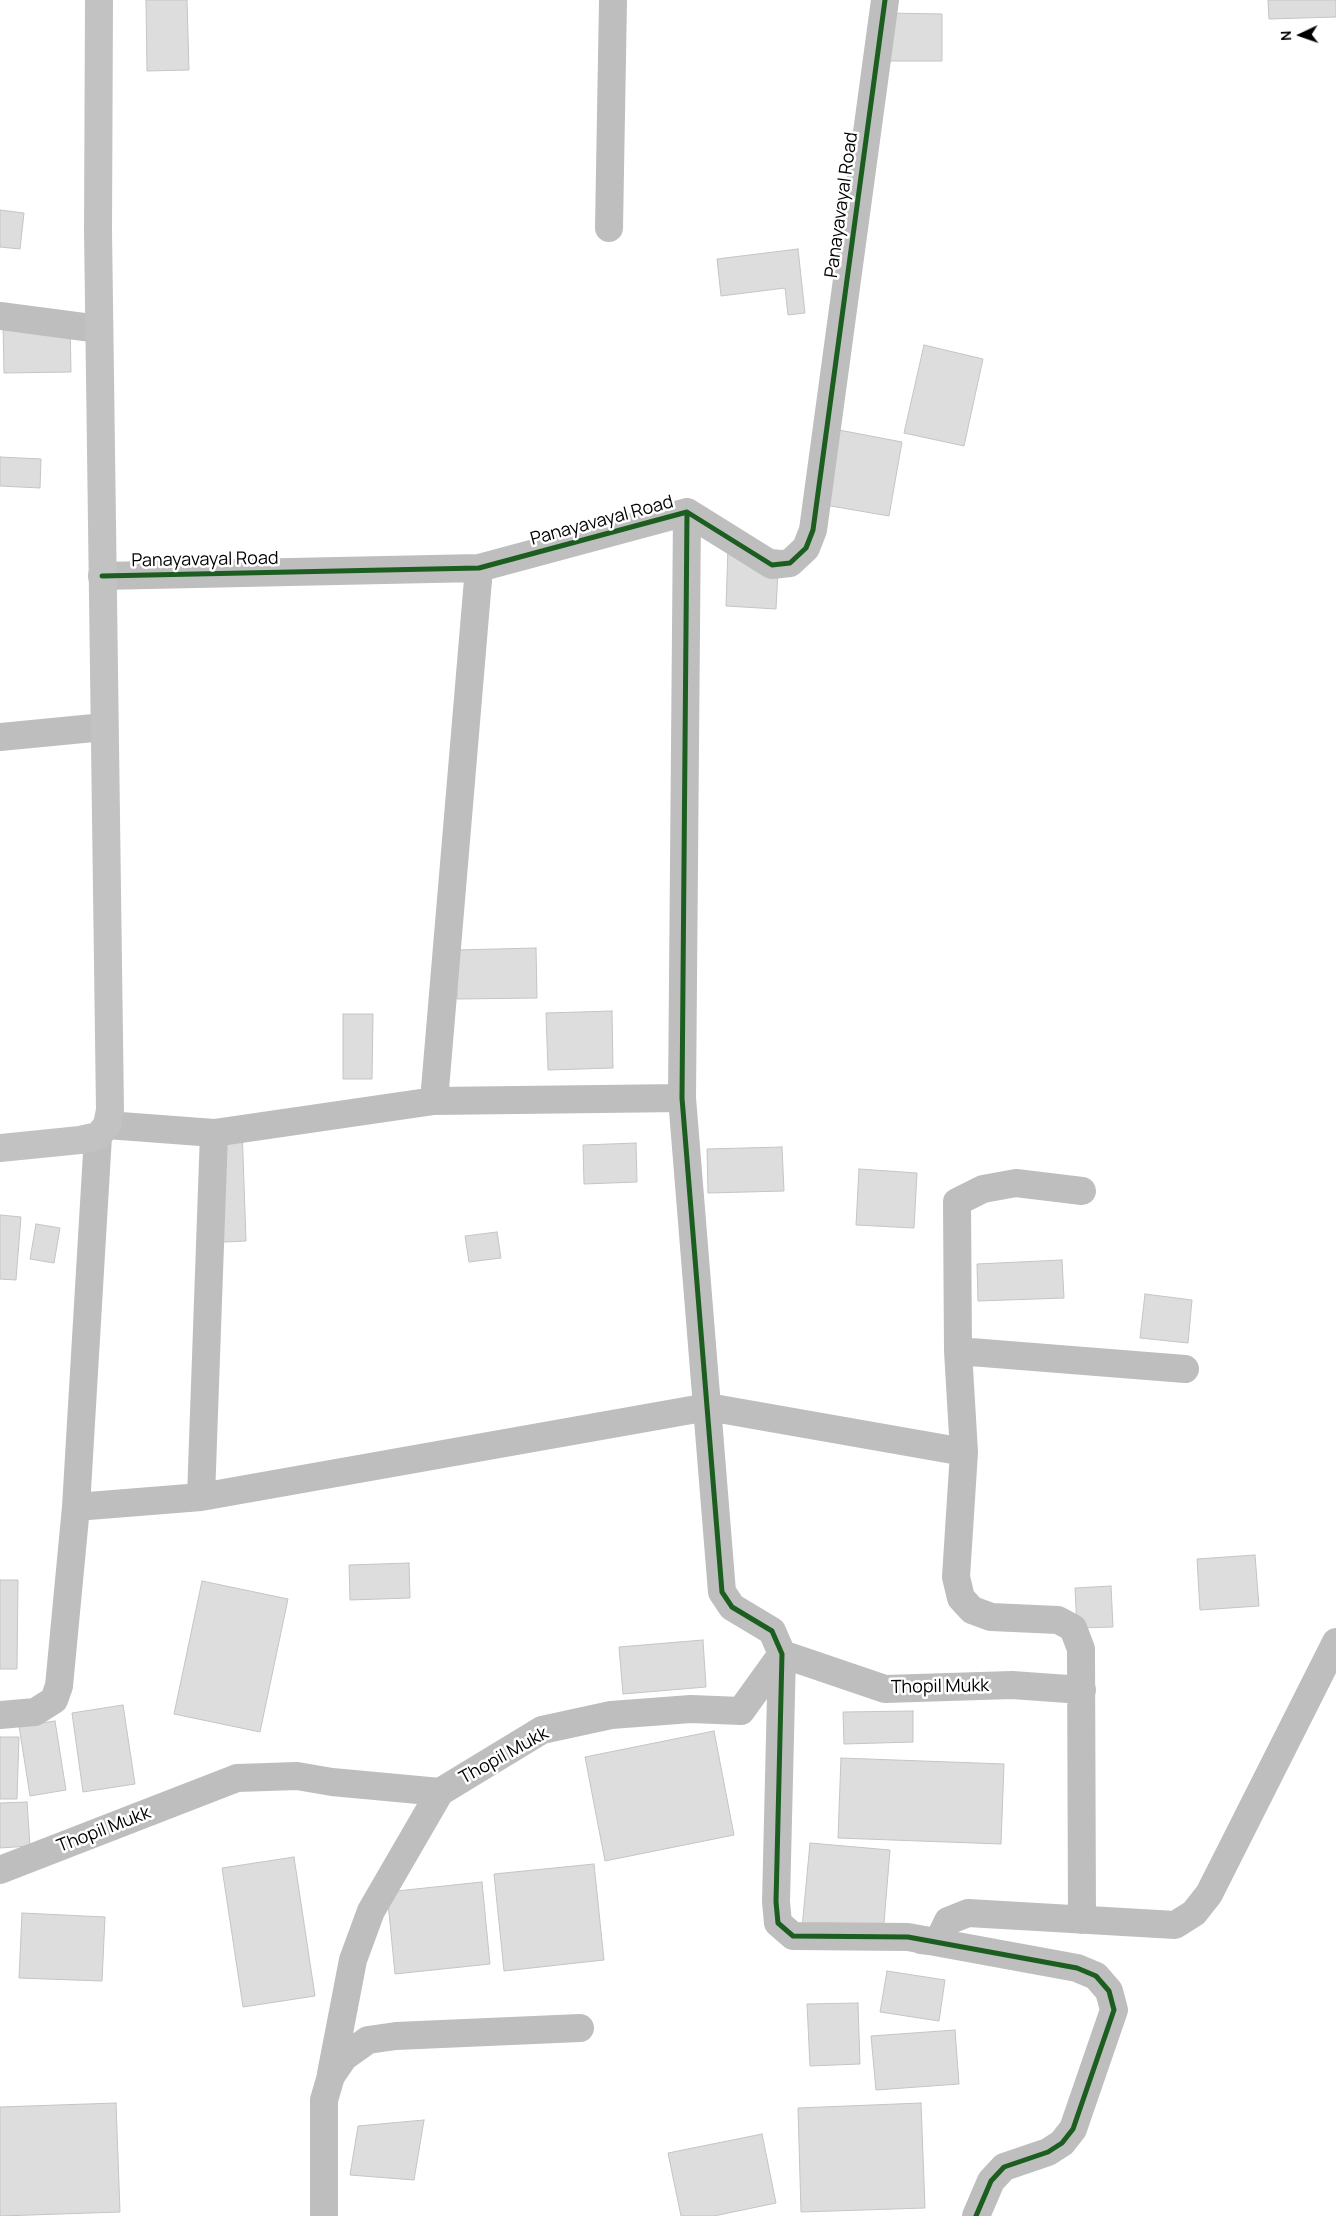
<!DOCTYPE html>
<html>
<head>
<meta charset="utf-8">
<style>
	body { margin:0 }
	#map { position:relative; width:1336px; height:2216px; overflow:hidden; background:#fff; font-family:Manrope,sans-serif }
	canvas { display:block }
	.north { position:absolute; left:1276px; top:10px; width:50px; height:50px; -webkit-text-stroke:4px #fff; paint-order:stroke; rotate:267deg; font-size:14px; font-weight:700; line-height:20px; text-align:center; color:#000 }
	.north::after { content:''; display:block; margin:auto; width:18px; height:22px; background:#000; clip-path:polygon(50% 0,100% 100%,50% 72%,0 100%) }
</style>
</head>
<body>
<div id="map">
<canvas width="1336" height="2216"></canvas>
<div class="north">N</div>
</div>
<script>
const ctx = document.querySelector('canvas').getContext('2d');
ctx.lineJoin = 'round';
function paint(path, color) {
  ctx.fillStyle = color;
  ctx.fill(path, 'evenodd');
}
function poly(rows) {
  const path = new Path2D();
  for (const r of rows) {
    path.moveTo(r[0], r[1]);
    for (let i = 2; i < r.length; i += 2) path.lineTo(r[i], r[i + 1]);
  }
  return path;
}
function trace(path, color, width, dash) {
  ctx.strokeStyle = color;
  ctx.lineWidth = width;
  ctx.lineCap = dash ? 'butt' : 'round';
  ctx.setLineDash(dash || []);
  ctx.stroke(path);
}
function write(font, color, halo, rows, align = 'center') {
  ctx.font = font + ' Manrope,sans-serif';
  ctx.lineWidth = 5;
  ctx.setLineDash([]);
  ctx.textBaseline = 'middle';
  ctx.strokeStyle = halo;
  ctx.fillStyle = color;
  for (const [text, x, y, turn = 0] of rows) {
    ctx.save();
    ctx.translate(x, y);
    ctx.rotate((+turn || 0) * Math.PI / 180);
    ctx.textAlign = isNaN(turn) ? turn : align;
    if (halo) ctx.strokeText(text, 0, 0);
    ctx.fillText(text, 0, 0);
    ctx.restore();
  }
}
const building = poly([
	[146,0,187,0,189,70,147,71,146,0],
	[1268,0,1336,0,1336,17,1269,19,1268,0],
	[888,13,942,14,942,61,888,61,888,13],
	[0,210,24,213,20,249,0,247,0,210],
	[798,249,805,313,788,315,785,288,721,296,717,259,798,249],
	[70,322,71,372,4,373,3,324,70,322],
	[924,345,983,359,964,446,904,433,924,345],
	[839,430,902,442,889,516,825,505,839,430],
	[0,457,41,459,40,488,0,486,0,457],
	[728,547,779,550,776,609,726,606,728,547],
	[536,948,537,998,457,999,456,950,536,948],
	[612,1011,613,1068,548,1070,546,1013,612,1011],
	[343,1014,373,1014,372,1079,343,1079,343,1014],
	[242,1127,246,1241,204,1243,200,1128,242,1127],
	[636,1143,637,1182,584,1184,583,1145,636,1143],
	[782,1147,784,1191,708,1193,707,1149,782,1147],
	[859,1169,917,1173,914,1228,856,1225,859,1169],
	[0,1215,21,1217,16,1280,0,1279,0,1215],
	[36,1224,60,1228,54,1263,30,1259,36,1224],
	[497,1232,501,1258,469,1262,465,1236,497,1232],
	[1062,1260,1064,1298,978,1301,977,1264,1062,1260],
	[1145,1294,1192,1300,1188,1343,1140,1338,1145,1294],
	[1255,1555,1259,1606,1200,1610,1197,1559,1255,1555],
	[409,1563,410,1598,350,1600,349,1565,409,1563],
	[0,1580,18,1580,17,1669,0,1669,0,1580],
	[202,1581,288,1599,260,1732,174,1714,202,1581],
	[1111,1586,1113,1627,1077,1628,1075,1588,1111,1586],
	[703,1640,706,1687,623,1694,619,1647,703,1640],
	[123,1705,135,1784,83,1792,72,1713,123,1705],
	[913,1711,913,1742,844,1744,843,1712,913,1711],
	[55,1721,66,1790,30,1796,19,1726,55,1721],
	[714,1731,734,1835,605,1861,585,1757,714,1731],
	[0,1737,19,1737,17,1799,0,1799,0,1737],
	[841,1758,1004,1764,1001,1844,838,1838,841,1758],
	[27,1802,30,1846,0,1848,0,1803,27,1802],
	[810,1843,890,1850,883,1935,802,1928,810,1843],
	[294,1857,315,1996,243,2007,222,1868,294,1857],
	[594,1864,604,1960,504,1971,494,1874,594,1864],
	[482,1882,490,1964,395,1974,387,1892,482,1882],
	[22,1913,105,1917,102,1981,19,1978,22,1913],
	[887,1971,945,1980,939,2021,880,2012,887,1971],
	[858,2003,860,2064,810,2066,807,2004,858,2003],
	[955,2030,959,2084,876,2090,871,2036,955,2030],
	[116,2103,120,2212,0,2216,0,2107,116,2103],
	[921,2103,925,2208,801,2212,798,2108,921,2103],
	[424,2120,414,2180,350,2175,358,2126,424,2120],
	[762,2134,776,2203,714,2216,681,2216,668,2153,762,2134]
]);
paint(building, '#ddd');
trace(building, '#c5c5c5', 1);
trace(poly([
	[609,228,613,0],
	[0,316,99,329],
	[687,512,682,1098,722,1592,732,1607,772,1631,782,1654,776,1902,778,1923,793,1936,908,1937,1077,1968,1096,1976,1109,1991,1114,2010,1073,2129,1062,2143,1048,2152,1004,2167,991,2181,976,2216],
	[102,576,479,568,687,512,772,565,790,563,806,548,813,530,885,0],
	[0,737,104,727],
	[434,1101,479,568],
	[107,1125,214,1133,434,1101,682,1098],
	[958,1351,1185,1369],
	[201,1497,214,1133],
	[76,1507,201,1497,708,1407,964,1452],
	[0,1715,35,1712,54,1700,59,1686,76,1507,98,1136],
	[0,1870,237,1778,297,1776,332,1782,440,1792,542,1730,611,1715,691,1709,741,1711,782,1654,885,1689,1012,1685,1082,1690],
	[1082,1920,1081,1649,1073,1628,1058,1620,991,1617,972,1610,961,1598,956,1577,964,1452,958,1351,957,1202,983,1189,1016,1183,1082,1191],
	[921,1940,938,1942,948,1921,968,1913,1175,1925,1194,1913,1209,1894,1336,1642],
	[331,2074,353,1960,371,1911,440,1792],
	[324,2216,324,2100,331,2076,344,2057,368,2040,396,2036,580,2028]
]), '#bebebe', 28);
trace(poly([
	[0,1148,80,1140,98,1136,107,1125,110,1110,98,230,99,0]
]), '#c2c2c2', 28);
trace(poly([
	[687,512,682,1098,722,1592,732,1607,772,1631,782,1654,776,1902,778,1923,793,1936,908,1937,1077,1968,1096,1976,1109,1991,1114,2010,1073,2129,1062,2143,1048,2152,1004,2167,991,2181,976,2216],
	[102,576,479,568,687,512,772,565,790,563,806,548,813,530,885,0]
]), '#1b5e20', 5);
write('18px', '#000', '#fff', [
	["Panayavayal Road",842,205,-82],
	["Panayavayal Road",602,521,-15],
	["Panayavayal Road",205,560,-1],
	["Thopil Mukk",940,1687,-1],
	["Thopil Mukk",504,1756,-29],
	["Thopil Mukk",104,1830,-21]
]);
</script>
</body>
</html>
